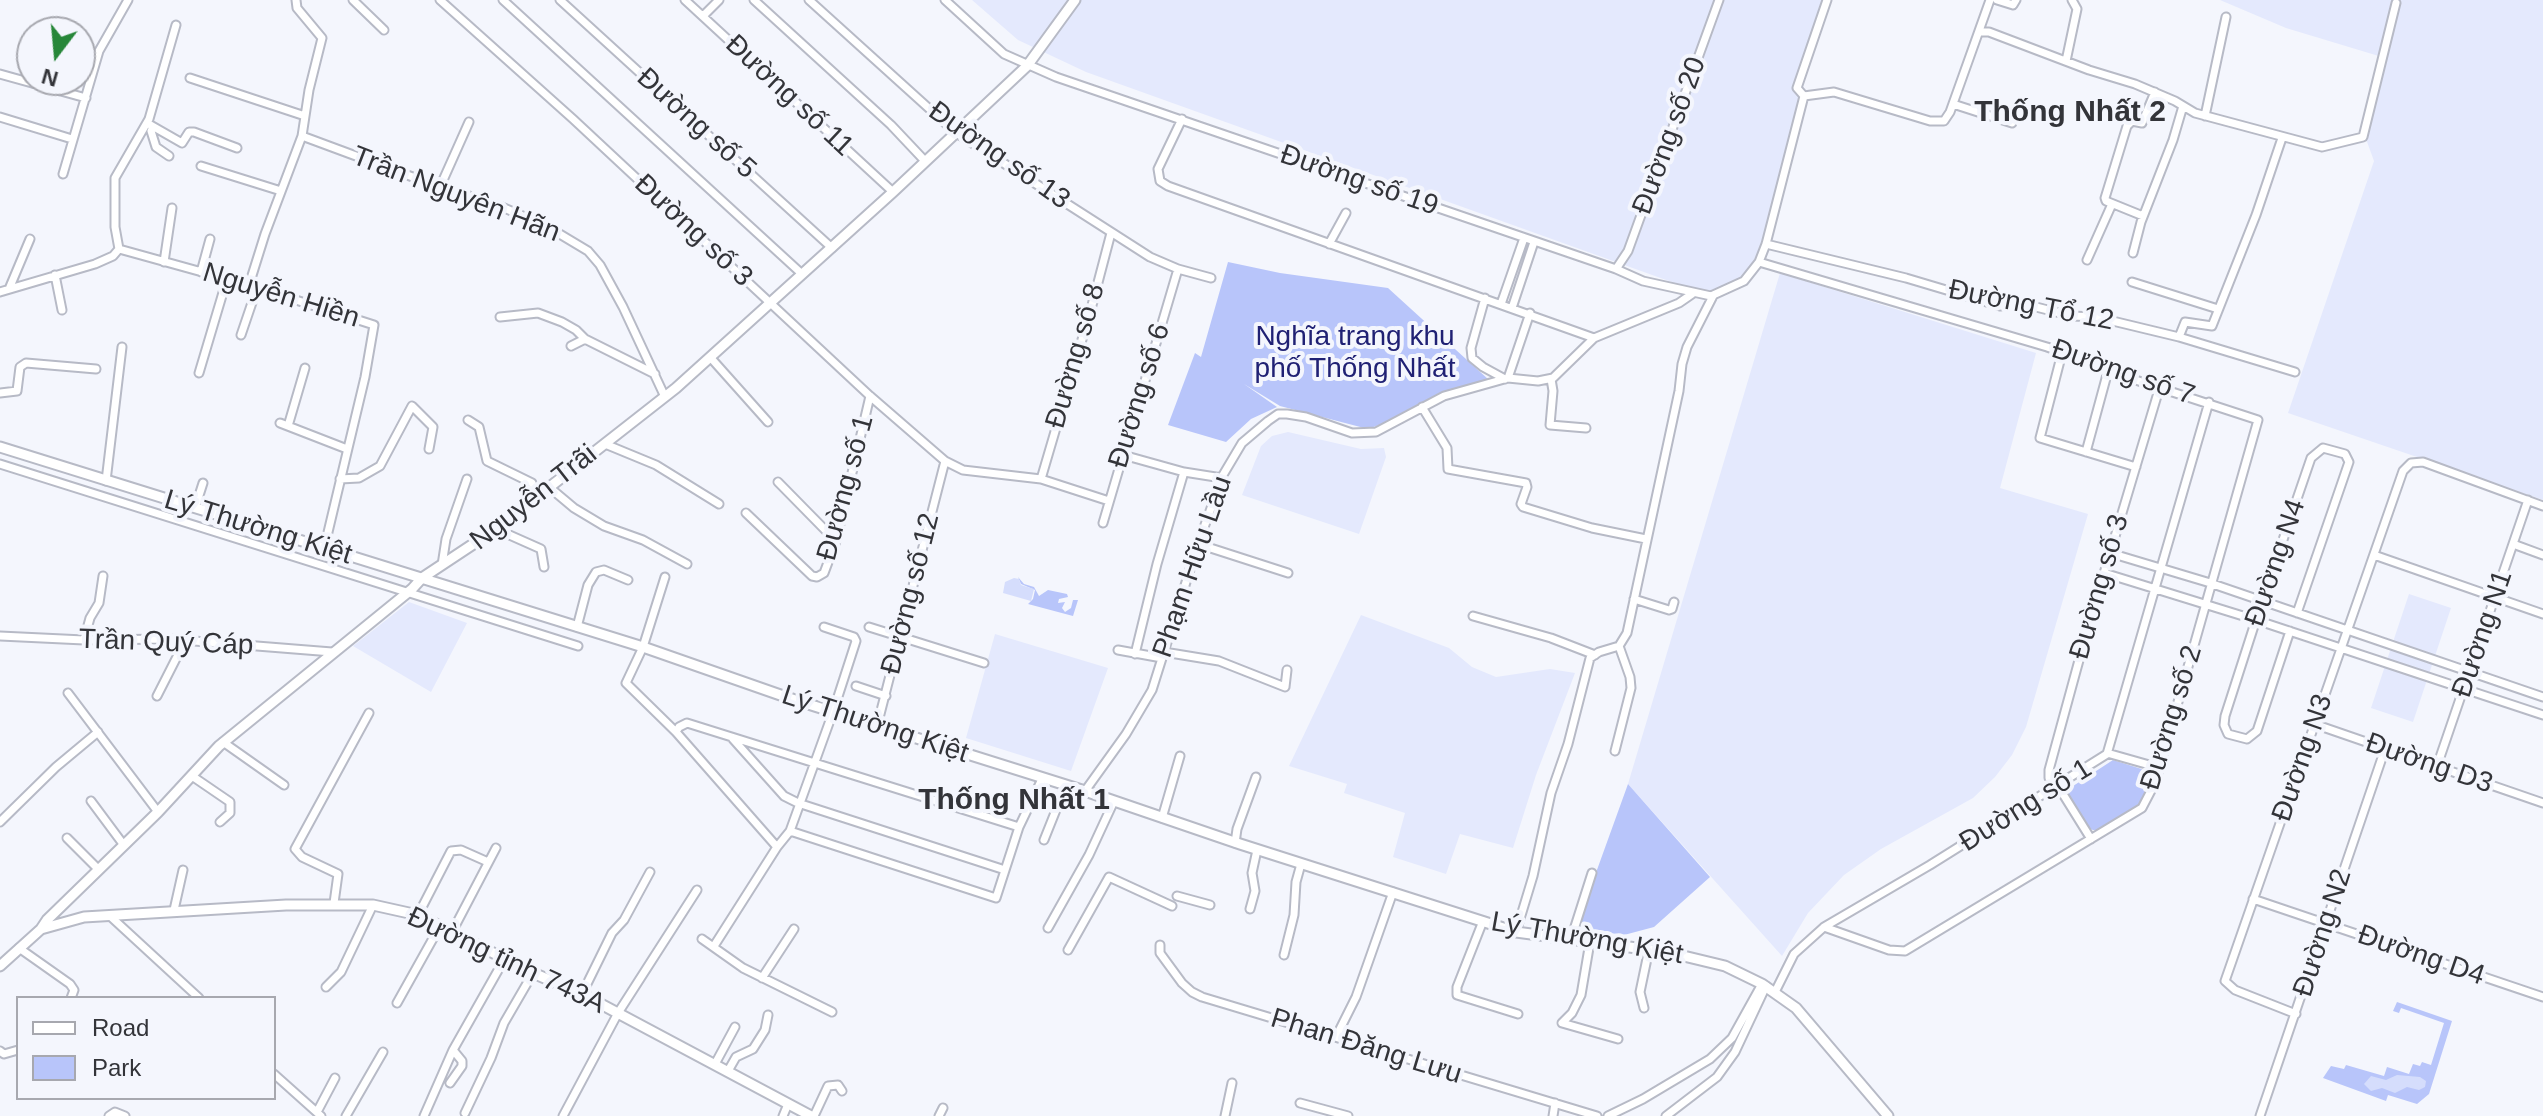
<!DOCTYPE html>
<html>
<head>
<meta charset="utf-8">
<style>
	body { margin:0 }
	#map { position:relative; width:2543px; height:1116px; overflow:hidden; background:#f4f6fd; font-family:Helvetica,sans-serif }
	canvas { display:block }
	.legend { position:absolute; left:16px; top:996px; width:260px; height:104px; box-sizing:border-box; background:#f4f6fd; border:2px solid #a7a8af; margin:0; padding:10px 14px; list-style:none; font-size:24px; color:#333439 }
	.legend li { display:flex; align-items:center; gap:16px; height:40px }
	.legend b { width:40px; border:2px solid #a7a8af }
	.north { position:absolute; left:16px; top:16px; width:80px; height:80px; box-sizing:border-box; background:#f4f6fd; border:2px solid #a7a8af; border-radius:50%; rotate:196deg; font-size:22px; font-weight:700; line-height:32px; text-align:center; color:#333439 }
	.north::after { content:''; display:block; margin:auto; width:28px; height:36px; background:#278739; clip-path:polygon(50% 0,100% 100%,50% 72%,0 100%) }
</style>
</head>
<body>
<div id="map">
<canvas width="2543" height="1116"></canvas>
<ul class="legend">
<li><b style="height:10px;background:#fff"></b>Road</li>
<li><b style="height:22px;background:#b8c5fa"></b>Park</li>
</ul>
<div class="north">N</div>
</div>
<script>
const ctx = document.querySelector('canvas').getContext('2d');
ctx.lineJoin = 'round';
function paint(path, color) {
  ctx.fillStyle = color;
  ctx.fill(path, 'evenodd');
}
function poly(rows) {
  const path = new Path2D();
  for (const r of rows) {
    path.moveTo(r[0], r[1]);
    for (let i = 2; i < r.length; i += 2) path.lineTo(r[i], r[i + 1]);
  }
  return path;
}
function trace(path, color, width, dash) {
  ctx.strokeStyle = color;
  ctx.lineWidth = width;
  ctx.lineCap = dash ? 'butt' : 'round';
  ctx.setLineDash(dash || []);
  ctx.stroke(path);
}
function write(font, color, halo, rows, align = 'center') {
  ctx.font = font + ' Helvetica,sans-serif';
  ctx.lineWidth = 8;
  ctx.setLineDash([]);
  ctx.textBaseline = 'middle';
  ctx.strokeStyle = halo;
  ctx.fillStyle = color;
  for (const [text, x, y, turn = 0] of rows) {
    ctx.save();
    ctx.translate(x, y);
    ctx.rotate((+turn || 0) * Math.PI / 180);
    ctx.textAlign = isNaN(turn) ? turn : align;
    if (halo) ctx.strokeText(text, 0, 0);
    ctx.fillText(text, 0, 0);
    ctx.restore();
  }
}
paint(poly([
	[972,0,1826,0,1804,73,1800,133,1757,259,1745,277,1708,295,1086,72,1018,40],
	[2220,0,2543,0,2543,500,2288,413,2374,161,2366,139,2382,57,2286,28],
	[1780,273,2036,353,2000,488,2088,514,2026,727,2012,755,1995,777,1973,798,1881,849,1844,875,1808,913,1782,956,1628,784],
	[1288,432,1361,449,1384,448,1386,457,1359,534,1242,495,1261,446,1272,436],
	[2409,594,2451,608,2413,722,2371,708],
	[409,602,467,623,431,692,353,646],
	[1361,615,1449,648,1472,667,1496,677,1550,669,1575,673,1536,775,1513,848,1460,834,1446,874,1393,857,1405,813,1344,793,1347,784,1289,766],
	[995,634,1108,668,1071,771,966,738]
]), '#e4e9fd');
paint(poly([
	[1228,262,1280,273,1388,288,1489,380,1428,400,1401,417,1368,429,1280,406,1244,384,1277,407,1251,419,1226,442,1168,425,1195,353,1201,357],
	[1018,577,1024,584,1034,587,1039,596,1048,590,1067,594,1068,597,1059,599,1058,603,1065,602,1062,608,1065,612,1071,608,1073,600,1078,600,1073,616,1028,604,1033,599,1035,590,1021,584],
	[2113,760,2148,771,2151,779,2140,805,2099,830,2093,830,2088,828,2068,793,2070,788],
	[1628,784,1710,877,1654,927,1624,935,1576,928],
	[2397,1002,2452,1021,2429,1094,2417,1104,2388,1095,2386,1101,2323,1078,2331,1066,2344,1069,2346,1065,2384,1076,2387,1067,2409,1074,2413,1064,2420,1066,2422,1062,2431,1065,2444,1023,2401,1008,2399,1013,2393,1011]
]), '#b8c5fa');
paint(poly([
	[1014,578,1019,579,1021,585,1034,589,1031,601,1003,593,1005,582],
	[2397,1075,2420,1077,2426,1081,2425,1087,2419,1090,2407,1087,2395,1093,2382,1088,2371,1091,2364,1084,2371,1076,2386,1080]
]), '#d5ddfc');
const street = poly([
	[353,0,384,30],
	[440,0,573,119,870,396,945,461,963,470,1041,479,1109,501],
	[503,0,802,274],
	[560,0,832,248],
	[685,0,893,192],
	[754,0,891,125,925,161],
	[809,0,955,132,1150,257,1178,269,1211,278],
	[945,0,1004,54,1056,77,1616,269,1643,281,1711,296,1744,281,1759,262,1766,244,1804,96,1834,92,1930,121,1944,121,1950,112,1990,0],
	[1997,0,2013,5,2016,0],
	[703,16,719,0],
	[1979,32,1989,32,2089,70,2135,84,2175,101,2195,113,2322,147,2363,137,2396,3],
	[2066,61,2077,9,2072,0],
	[0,74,86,98],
	[190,78,305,116],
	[1804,96,1797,88,1827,0],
	[1953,104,2012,123],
	[2205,116,2226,17],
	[0,117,72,139],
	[1182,119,1158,169,1160,181,1168,186,1594,338],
	[147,123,182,143,189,132,194,132,237,148],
	[153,127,151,131,156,147,169,156],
	[302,136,418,179,502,207,548,227,588,251,600,265,623,307,665,397],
	[201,166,281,191],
	[63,174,99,51,128,0],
	[440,187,469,122],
	[2143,216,2106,201,2105,198,2127,126,2132,121,2142,123,2155,92],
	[1329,244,1346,213],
	[1766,244,1906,278,2000,306,2028,305,2072,316,2096,317,2179,337,2295,372],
	[119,249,249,285,374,325,365,377,324,549],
	[119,249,115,227,115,178,149,119,176,25],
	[2133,253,2141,222,2173,140,2183,106],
	[2087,260,2112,204],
	[164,262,172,208],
	[1759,262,2047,347,2101,366,2108,371,2258,420,2155,783,2142,808,1905,951,1889,950,1824,927],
	[1616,269,1628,251,1719,0],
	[201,272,210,239],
	[55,275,62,310],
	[2132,282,2218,309],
	[249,285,265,234,302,136,309,90,322,38,297,8,296,0],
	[9,289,30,239],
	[0,292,95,264,113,256,119,249],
	[1485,298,1471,348,1472,358,1483,367,1505,379],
	[1501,304,1524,238],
	[1512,308,1534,242],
	[500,317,538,313,562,322,576,330,585,339,655,374],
	[241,335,257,288],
	[2179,337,2185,322,2212,326,2256,215,2282,138],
	[571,346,585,339],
	[2062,353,2040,438,2136,467],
	[710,357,768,422],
	[199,373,227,279],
	[1508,378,1530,313],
	[1551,379,1553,391,1550,425,1586,428],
	[0,393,17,391,20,367,26,363,96,369],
	[1422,407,1447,448,1448,469,1526,483,1527,487,1521,504,1523,507,1592,528,1646,539],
	[468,420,479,427,487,461,532,483,538,496],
	[280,423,347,449],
	[288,426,305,368],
	[605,444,656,465,719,504],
	[2086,452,2108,371],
	[1123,455,1184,472,1222,478],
	[0,464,578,646],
	[340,479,359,478,380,466,412,406,433,427,429,449],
	[1041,479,1091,309,1111,233],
	[106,481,122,347],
	[778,482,836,541],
	[549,487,574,508,604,526,643,540,687,564],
	[195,508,203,483],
	[746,513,812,576,817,577,824,573,836,541,870,396],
	[1103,523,1178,269],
	[496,529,541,549,544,567],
	[1198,544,1288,573],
	[2513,544,2543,555],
	[2110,553,2207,582,2543,697],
	[2374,555,2543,614],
	[442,565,446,539,467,479],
	[2104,573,2256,620,2543,715],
	[665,577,643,647,626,683,676,732],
	[1634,599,1669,610,1672,609,1674,602],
	[1473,616,1551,638,1595,655],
	[577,627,588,585,596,572,604,570,628,580],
	[869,627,984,663],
	[2290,631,2257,731,2247,739,2228,734,2224,725,2225,716,2262,601,2311,458,2323,448,2345,454,2349,462,2297,613],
	[0,636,84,640,169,639,332,652],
	[84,640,90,618,99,603,103,576],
	[1118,650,1162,658],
	[1164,652,1219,661,1285,687,1287,670],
	[1135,654,1157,564,1184,472],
	[856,686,886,696],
	[68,693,158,812],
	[157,696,186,639],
	[2314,724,2543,803],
	[877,726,945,461],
	[733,739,784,796,798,803,1005,870],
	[223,742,284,785],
	[1615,751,1631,688,1630,677,1619,646],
	[2107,753,2160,768],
	[2437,766,2528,500],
	[192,776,230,802,230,813,220,822],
	[1085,791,1126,734,1152,690,1198,544,1223,475,1242,443,1268,421,1278,414,1287,414,1306,417,1352,433,1376,432,1444,396,1508,378,1538,381,1553,378,1594,338,1679,303,1692,294],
	[91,801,123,844],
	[1162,818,1180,756],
	[0,822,56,767,98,732],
	[790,831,996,898,1019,827,1042,779],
	[67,838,98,869],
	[2091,839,2058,786,2049,778,2049,770,2090,620,2160,386],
	[1044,840,1066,785],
	[1235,843,1237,829,1256,777],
	[777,847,676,732,679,727,687,723,1019,827],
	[1177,896,1210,905],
	[2253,899,2543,997],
	[334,903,338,874,302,857,295,849,369,713],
	[1250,909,1255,891,1252,873,1257,850],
	[174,910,183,870],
	[418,915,451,851,461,850,488,862],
	[110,916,199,998],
	[1483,921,1457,987,1457,995,1518,1014],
	[1048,928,1089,855,1114,801],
	[452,932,496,848],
	[1516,932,1533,876,1551,793,1568,744,1590,658,1599,652,1619,646,1627,633,1679,391,1682,364,1687,347,1713,296],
	[702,939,743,968,832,1012],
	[1571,939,1592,873],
	[1590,942,1581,995,1572,1013,1562,1023,1618,1039],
	[1160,945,1160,953,1182,983,1192,992,1202,997,1597,1116],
	[714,946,777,847,790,831,833,712,856,641,854,637,824,627],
	[19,948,70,984,74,990,71,998],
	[1068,950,1109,877,1172,906],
	[1284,955,1294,915,1296,882,1301,864],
	[762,978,794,929],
	[326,987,341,972,373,905],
	[1775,992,1794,954,1824,927,1930,865,2107,754,2209,402],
	[582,994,612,933,624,920,650,872],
	[397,1003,440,926],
	[1644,1008,1640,992,1649,949],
	[2296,1014,2235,990,2225,981,2403,471,2411,463,2423,462,2543,506],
	[1336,1037,1356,997,1393,892],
	[0,1051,4,1054,18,1050],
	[715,1064,735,1027],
	[728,1071,736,1057,753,1049,765,1030,768,1015],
	[274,1074,321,1116],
	[450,1083,462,1066,462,1061,453,1050,505,958],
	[1300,1103,1348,1116],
	[317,1112,335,1078],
	[465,1113,491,1058,504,1023,533,973],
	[109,1116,115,1112,125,1116],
	[346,1116,383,1052],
	[424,1116,453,1050],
	[563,1116,618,1013,697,890],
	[783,1116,788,1104],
	[814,1116,828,1086,838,1085,842,1091],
	[939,1116,943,1108],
	[1225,1116,1232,1083],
	[1553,1116,1555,1103],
	[1608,1116,1643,1099,1710,1059,1732,1038,1762,984],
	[1666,1116,1717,1077,1735,1052,1766,986],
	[2260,1116,2385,749]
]);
const secondary = poly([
	[0,447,643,647,789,698,1085,791,1240,844,1516,932,1667,952,1725,966,1762,984,1796,1008,1888,1116],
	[41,929,47,920,158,812,219,746,412,589,422,578,496,529,676,388,893,192,1027,66,1075,0],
	[0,966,41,929,84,917,286,905,373,905,418,915,533,973,582,994,811,1116]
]);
trace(street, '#b7bac6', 11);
trace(secondary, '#b7bac6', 13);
trace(street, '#fff', 7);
trace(secondary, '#fff', 9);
write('28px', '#333439', '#f4f6fd', [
	["Đường số 11",789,96,43],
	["Đường số 5",696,124,42],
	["Đường số 20",1670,136,-70],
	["Đường số 13",999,156,35],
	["Đường số 19",1359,181,19],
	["Trần Nguyên Hãn",456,195,21],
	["Đường số 3",693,231,43],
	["Nguyễn Hiền",281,296,17],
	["Đường Tổ 12",2031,306,11],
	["Đường số 8",1076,356,-74],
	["Đường số 7",2123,373,19],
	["Đường số 6",1140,396,-73],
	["Đường số 1",846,488,-75],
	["Nguyễn Trãi",534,498,-38],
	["Lý Thường Kiệt",258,528,17],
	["Đường N4",2276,563,-71],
	["Phạm Hữu Lầu",1193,567,-71],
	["Đường số 3",2100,587,-74],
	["Đường số 12",911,594,-76],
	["Đường N1",2483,634,-71],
	["Trần Quý Cáp",166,643,2],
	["Đường số 2",2172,718,-73],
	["Lý Thường Kiệt",875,725,18],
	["Đường N3",2303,758,-71],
	["Đường D3",2429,764,19],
	["Đường số 1",2026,806,-32],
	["Đường N2",2323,933,-72],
	["Lý Thường Kiệt",1587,939,10],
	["Đường D4",2421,956,19],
	["Đường tỉnh 743A",506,961,25],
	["Phan Đăng Lưu",1366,1047,17]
]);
write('28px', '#202174', '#f4f6fd', [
	["Nghĩa trang khu",1355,337],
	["phố Thống Nhất",1355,369]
]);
write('bold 30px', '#333439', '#f4f6fd', [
	["Thống Nhất 2",2070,113],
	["Thống Nhất 1",1014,801]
]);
</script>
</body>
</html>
